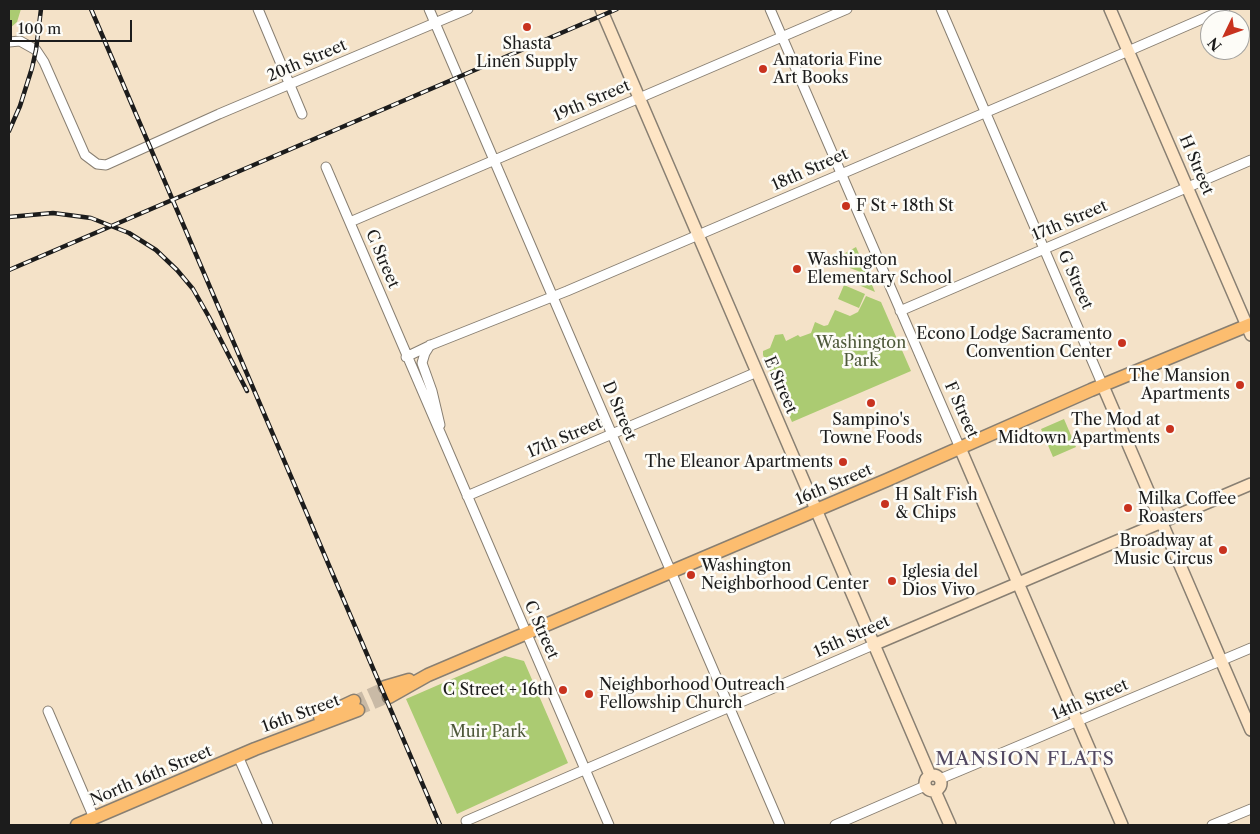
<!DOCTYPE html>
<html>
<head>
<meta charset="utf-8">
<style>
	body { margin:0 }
	#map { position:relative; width:1260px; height:834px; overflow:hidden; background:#f4e2c8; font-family:"Libre Caslon Text",serif }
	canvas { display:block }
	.frame { position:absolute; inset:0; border:10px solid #1c1c1c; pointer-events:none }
	.north { position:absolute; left:1200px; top:10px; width:50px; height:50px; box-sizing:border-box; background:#fdfcf7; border:1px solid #a3a29f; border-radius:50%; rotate:228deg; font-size:14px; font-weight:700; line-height:20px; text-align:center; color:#1c1c1c }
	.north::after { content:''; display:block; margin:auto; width:18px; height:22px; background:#c8321e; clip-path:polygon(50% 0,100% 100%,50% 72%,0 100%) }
	.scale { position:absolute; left:10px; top:20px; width:122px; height:22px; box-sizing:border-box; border:2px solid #1c1c1c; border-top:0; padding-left:6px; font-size:15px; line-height:18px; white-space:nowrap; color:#1c1c1c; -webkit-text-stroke:4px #fdfcf7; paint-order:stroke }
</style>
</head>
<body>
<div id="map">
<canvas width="1260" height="834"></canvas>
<div class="frame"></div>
<div class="north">N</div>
<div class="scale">100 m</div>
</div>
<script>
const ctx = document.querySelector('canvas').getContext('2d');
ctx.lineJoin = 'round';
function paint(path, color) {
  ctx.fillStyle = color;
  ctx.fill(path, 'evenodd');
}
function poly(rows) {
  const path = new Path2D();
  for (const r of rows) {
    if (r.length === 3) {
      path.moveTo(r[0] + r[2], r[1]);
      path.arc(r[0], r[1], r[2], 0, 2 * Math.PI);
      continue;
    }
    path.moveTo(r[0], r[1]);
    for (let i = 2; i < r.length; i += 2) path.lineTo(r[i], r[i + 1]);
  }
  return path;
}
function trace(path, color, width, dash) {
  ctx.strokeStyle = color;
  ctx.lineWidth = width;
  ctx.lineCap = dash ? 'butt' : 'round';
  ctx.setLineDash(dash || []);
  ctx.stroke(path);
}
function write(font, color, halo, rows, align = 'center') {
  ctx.font = font + ' "Libre Caslon Text",serif';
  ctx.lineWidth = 5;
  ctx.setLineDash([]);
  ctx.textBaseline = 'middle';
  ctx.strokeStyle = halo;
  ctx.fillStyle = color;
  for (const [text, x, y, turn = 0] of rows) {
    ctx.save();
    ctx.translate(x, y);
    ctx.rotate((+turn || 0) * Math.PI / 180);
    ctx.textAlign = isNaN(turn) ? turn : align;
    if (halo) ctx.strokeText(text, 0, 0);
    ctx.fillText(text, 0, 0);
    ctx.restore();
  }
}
paint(poly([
	[9,9,21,9,17,22,9,29],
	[856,247,865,268,875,292,854,283,858,271,836,263,840,256],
	[844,285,865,294,859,308,838,299],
	[866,296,881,302,911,371,792,422,763,355,763,351,770,348,775,335,783,334,786,341,798,335,800,337,811,333,815,322,824,326,828,325,835,310,850,316,858,312],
	[1064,419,1076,447,1053,457,1041,429],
	[505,656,524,661,568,763,457,814,406,699]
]), '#abcb72');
trace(poly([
	[354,701,385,687],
	[358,710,389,697]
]), '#c9baa6', 11, [11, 5.5]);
const street = poly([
	[258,9,302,114],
	[429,9,780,825],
	[770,9,960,448],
	[941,9,1103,386],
	[9,42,20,41,36,50,44,62,85,155,97,164,106,165,219,114,468,9],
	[326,167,609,825],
	[350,222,847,9],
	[900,311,1251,160],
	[430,345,425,353,422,363,432,391,440,425],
	[406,357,431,345,567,291,1057,82,1225,9],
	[467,496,757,372],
	[48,711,94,818],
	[238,756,268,825],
	[940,779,1251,648],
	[466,821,873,645],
	[835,825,925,786],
	[1212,825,1251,809]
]);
const secondary = poly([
	[601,9,930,775],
	[1110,9,1251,335],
	[1103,386,1251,730],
	[960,448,1122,825],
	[873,645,1251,484],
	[933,783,8],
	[935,791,950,825]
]);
const primary = poly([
	[385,687,409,680],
	[389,697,428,675,887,480,1091,390,1251,324],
	[320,717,354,701],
	[77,825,255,749,358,710]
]);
trace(street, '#887f72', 11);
trace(secondary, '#887f72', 14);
trace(primary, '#887f72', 15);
trace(street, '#fff', 9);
trace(secondary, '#fee5c5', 11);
trace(primary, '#fcbd6f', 12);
const rail = poly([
	[91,9,440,825],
	[9,131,20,106,32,68,36,50,41,9],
	[9,217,53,213,91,218,129,233,156,250,177,270,193,289,209,317,247,391],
	[9,270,617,9]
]);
trace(rail, '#1c1c1c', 4.5);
trace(rail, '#fdfcf7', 2.5, [8]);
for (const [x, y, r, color] of [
	[527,27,5,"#c8321e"],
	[763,69,5,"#c8321e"],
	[846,206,5,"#c8321e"],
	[797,269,5,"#c8321e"],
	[1122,343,5,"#c8321e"],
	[1240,385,5,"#c8321e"],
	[871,403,5,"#c8321e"],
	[1170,429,5,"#c8321e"],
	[843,462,5,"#c8321e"],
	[885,504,5,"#c8321e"],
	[1128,508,5,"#c8321e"],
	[1223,550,5,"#c8321e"],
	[691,575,5,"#c8321e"],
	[892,581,5,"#c8321e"],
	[563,690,5,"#c8321e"],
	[589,694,5,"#c8321e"]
]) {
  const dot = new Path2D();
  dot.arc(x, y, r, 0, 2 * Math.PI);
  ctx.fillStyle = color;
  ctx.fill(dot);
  trace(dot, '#fdfcf7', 2);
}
write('16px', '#1c1c1c', '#fdfcf7', [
	["Shasta",527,44,"center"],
	["Linen Supply",527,62,"center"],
	["Amatoria Fine",773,60],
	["Art Books",773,78],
	["F St + 18th St",856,206],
	["Washington",807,260],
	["Elementary School",807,278],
	["Econo Lodge Sacramento",1112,334,"right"],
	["Convention Center",1112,352,"right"],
	["The Mansion",1230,376,"right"],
	["Apartments",1230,394,"right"],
	["Sampino's",871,420,"center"],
	["Towne Foods",871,438,"center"],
	["The Mod at",1160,420,"right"],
	["Midtown Apartments",1160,438,"right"],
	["The Eleanor Apartments",833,462,"right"],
	["H Salt Fish",895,495],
	["& Chips",895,513],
	["Milka Coffee",1138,499],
	["Roasters",1138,517],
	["Broadway at",1213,541,"right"],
	["Music Circus",1213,559,"right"],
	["Washington",701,566],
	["Neighborhood Center",701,584],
	["Iglesia del",902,572],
	["Dios Vivo",902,590],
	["Neighborhood Outreach",599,685],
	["Fellowship Church",599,703],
	["C Street + 16th",553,690,"right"]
], 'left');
write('16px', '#1c1c1c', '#fdfcf7', [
	["20th Street",307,61,-23],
	["19th Street",592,101,-23],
	["H Street",1196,165,67],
	["18th Street",810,170,-24],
	["17th Street",1070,221,-23],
	["C Street",382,259,67],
	["G Street",1075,280,66],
	["E Street",780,385,67],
	["F Street",961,410,66],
	["D Street",619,411,67],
	["17th Street",565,438,-23],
	["16th Street",834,485,-23],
	["C Street",541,630,66],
	["15th Street",852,637,-24],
	["14th Street",1090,700,-23],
	["16th Street",301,714,-20],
	["North 16th Street",151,776,-23]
]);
write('16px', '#4e593a', '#fdfcf7', [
	["Washington",861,343],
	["Park",861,361],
	["Muir Park",488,732]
]);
ctx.letterSpacing = '1px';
write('19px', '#524862', '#fdfcf7', [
	["MANSION FLATS",1025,760]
]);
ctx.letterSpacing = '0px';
</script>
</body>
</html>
